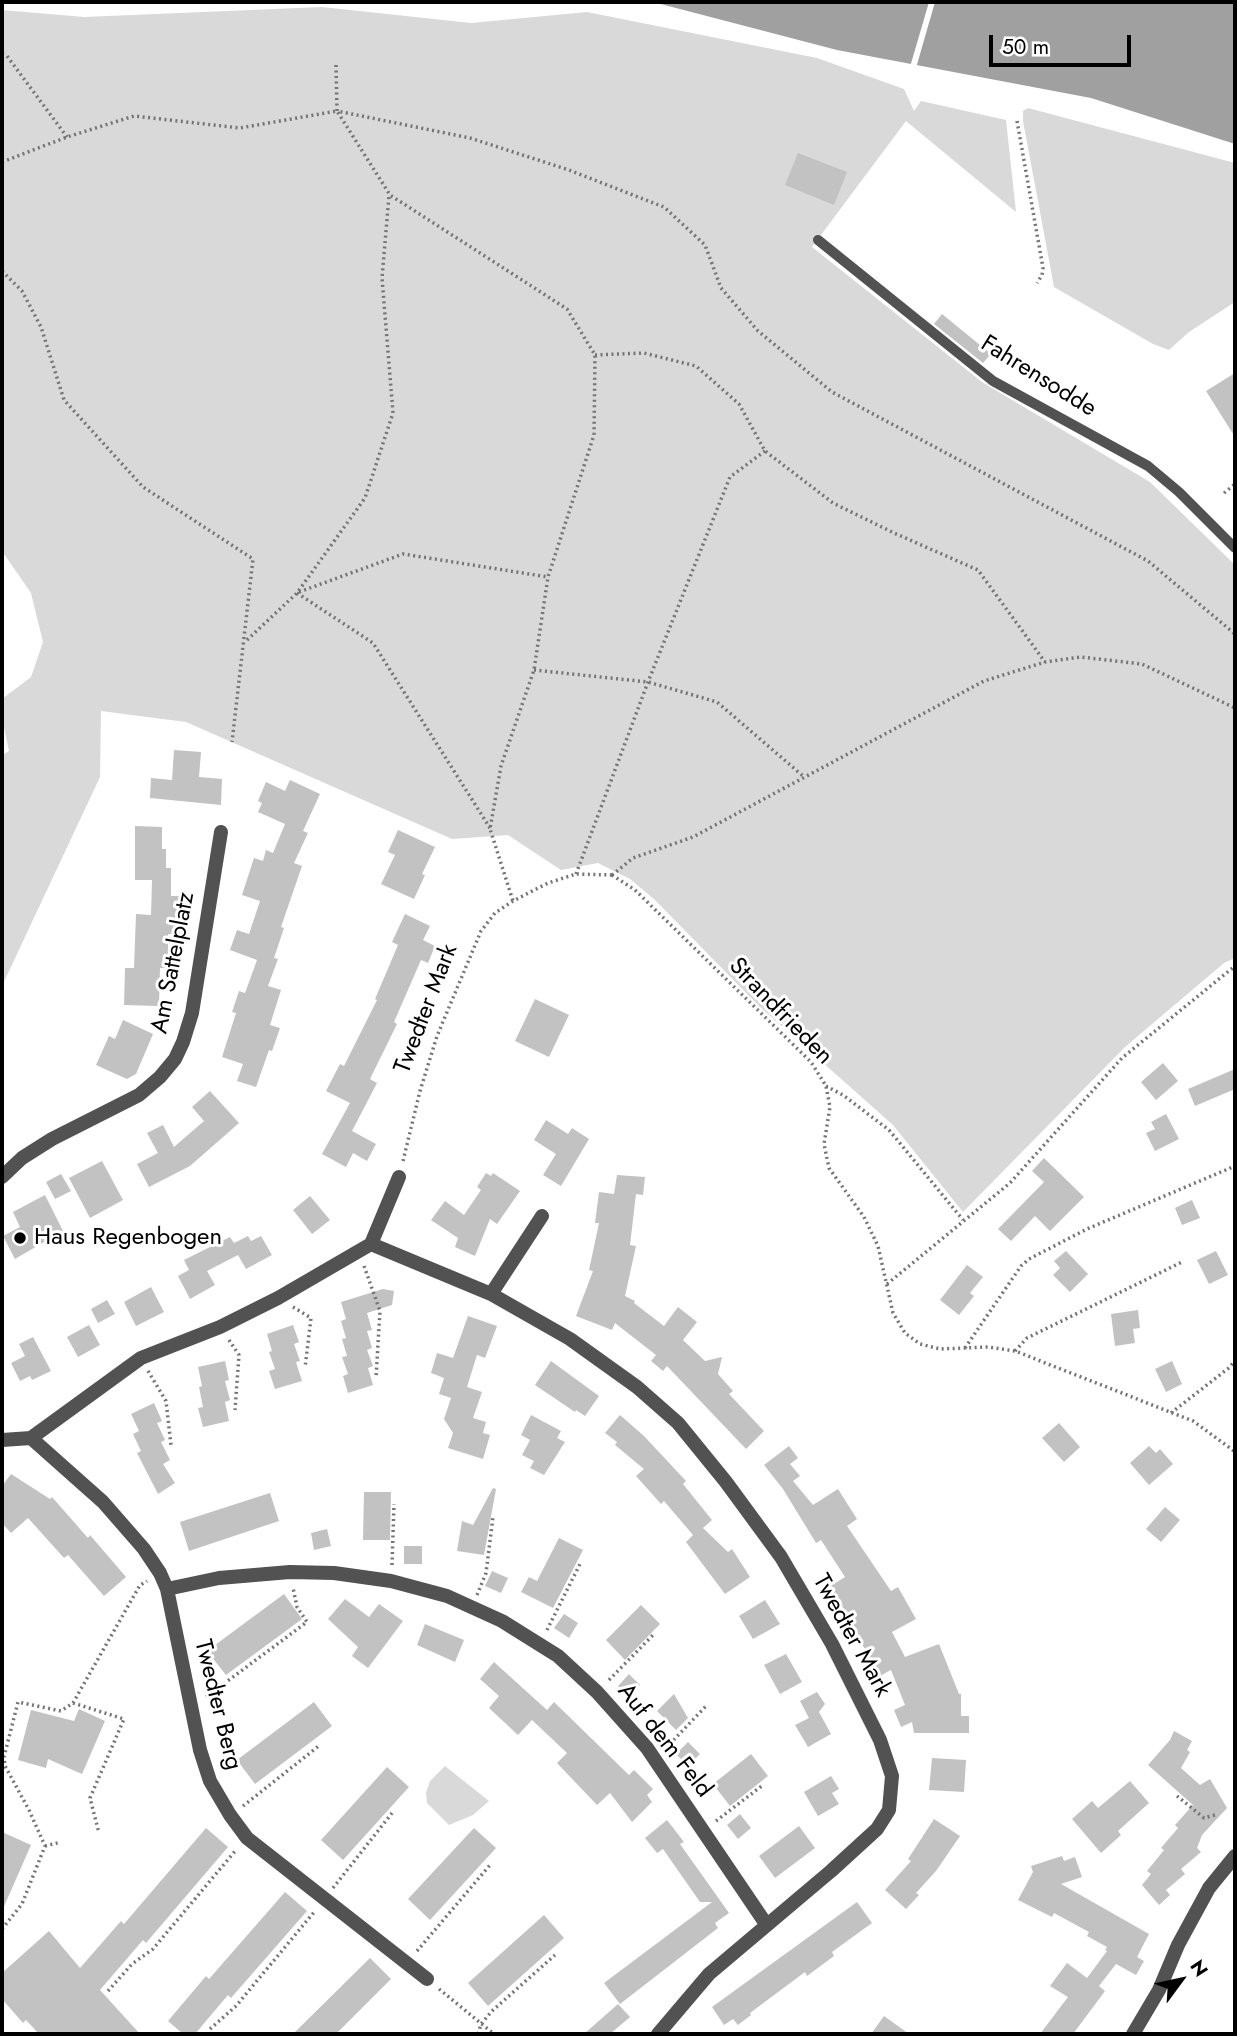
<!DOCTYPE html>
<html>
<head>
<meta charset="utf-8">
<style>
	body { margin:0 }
	#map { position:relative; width:1237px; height:2036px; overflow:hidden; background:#fff; font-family:Jost,sans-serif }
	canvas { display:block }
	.frame { position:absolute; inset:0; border:4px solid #000; pointer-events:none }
	.north { position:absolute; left:1146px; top:1945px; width:70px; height:70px; -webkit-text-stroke:5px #fff; paint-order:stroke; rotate:57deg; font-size:19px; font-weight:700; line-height:28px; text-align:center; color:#000 }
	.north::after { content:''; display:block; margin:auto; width:24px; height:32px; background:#000; clip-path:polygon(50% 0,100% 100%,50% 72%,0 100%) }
	.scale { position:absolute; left:989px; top:35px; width:142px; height:32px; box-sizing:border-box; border:4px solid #000; border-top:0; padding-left:9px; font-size:21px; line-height:24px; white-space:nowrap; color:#000; -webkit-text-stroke:5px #fff; paint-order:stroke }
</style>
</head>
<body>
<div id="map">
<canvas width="1237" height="2036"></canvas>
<div class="frame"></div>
<div class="north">N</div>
<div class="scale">50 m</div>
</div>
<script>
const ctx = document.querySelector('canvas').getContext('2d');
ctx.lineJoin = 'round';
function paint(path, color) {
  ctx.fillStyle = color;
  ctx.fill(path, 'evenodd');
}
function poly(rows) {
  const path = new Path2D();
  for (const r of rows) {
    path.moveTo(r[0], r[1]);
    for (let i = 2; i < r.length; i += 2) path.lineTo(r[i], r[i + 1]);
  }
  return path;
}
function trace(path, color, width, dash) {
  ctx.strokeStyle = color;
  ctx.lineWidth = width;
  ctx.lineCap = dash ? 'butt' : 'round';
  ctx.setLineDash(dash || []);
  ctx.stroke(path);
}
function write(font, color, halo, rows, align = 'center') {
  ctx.font = font + ' Jost,sans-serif';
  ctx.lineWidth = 6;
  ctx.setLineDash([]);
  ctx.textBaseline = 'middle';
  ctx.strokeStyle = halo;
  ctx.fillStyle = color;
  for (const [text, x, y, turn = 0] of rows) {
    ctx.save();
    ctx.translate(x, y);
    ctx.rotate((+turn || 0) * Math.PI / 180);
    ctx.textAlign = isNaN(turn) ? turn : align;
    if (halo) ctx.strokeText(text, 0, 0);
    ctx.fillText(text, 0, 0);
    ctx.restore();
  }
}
paint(poly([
	[322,7,471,23,587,12,817,58,904,89,914,111,921,101,1006,120,1016,212,906,121,812,247,982,382,1150,482,1235,565,1235,958,1224,963,1125,1047,963,1212,893,1125,759,1006,655,900,630,879,598,863,561,870,508,835,452,839,186,722,101,711,100,777,2,986,2,755,9,751,2,718,2,699,31,677,43,642,31,593,2,551,2,10,84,17],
	[1028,108,1235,163,1235,302,1189,332,1169,350,1153,344,1054,287,1023,121,1023,111],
	[445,1766,489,1801,473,1815,449,1825,427,1803,426,1793,430,1781]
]), '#d9d9d9');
paint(poly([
	[653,2,1235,2,1235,144,1091,98,837,50]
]), '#a0a0a0');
paint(poly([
	[929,2,935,2,916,68,910,67]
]), '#fff');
paint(poly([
	[798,153,847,172,834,205,785,185],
	[942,314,991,354,983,363,934,324],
	[1235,373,1235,437,1206,391],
	[174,750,201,752,199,777,222,779,221,805,150,798,151,778,172,780],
	[290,780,320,794,303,831,308,833,294,863,302,866,281,927,284,928,274,958,278,959,268,986,281,990,270,1025,280,1028,272,1051,269,1050,256,1087,237,1081,243,1064,222,1057,236,1013,232,1012,239,991,245,993,257,960,230,950,237,930,249,934,260,901,242,895,254,858,263,861,266,850,273,853,285,824,258,812,262,803,258,801,266,782,285,791],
	[135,826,162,827,162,849,166,849,166,868,171,868,171,896,181,896,180,934,168,934,168,968,160,968,159,1006,124,1005,125,968,134,968,136,914,151,915,152,880,135,880],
	[398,830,435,847,422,874,425,875,414,899,381,884,395,855,388,852],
	[405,914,430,926,423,940,435,946,428,963,421,960,394,1022,397,1024,370,1079,377,1083,352,1131,376,1144,367,1161,353,1153,346,1167,322,1154,350,1103,326,1091,340,1064,344,1066,377,1000,375,999,398,945,392,942],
	[535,999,569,1015,549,1057,515,1041],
	[123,1020,153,1034,136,1074,127,1079,96,1065,109,1036,115,1039],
	[1163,1063,1178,1081,1156,1100,1141,1082],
	[1235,1069,1235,1089,1195,1106,1188,1089],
	[210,1091,239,1123,190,1166,149,1187,137,1164,158,1153,147,1133,163,1125,174,1147,204,1121,192,1107],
	[1166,1114,1179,1139,1155,1151,1146,1133,1155,1129,1151,1122],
	[546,1120,568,1134,572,1128,589,1139,561,1186,543,1175,556,1154,534,1140],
	[1044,1158,1084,1197,1050,1231,1035,1216,1011,1241,998,1229,1044,1182,1032,1171],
	[102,1161,123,1200,90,1218,69,1178],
	[486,1173,491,1176,493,1173,520,1191,497,1224,490,1219,475,1256,455,1247,458,1238,431,1220,445,1201,464,1215,481,1190,477,1187],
	[61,1174,71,1191,55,1199,46,1182],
	[617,1175,645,1177,643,1195,636,1194,630,1245,636,1246,625,1296,635,1301,634,1303,664,1326,678,1307,697,1322,683,1340,705,1361,722,1357,718,1374,733,1391,729,1394,764,1431,746,1449,667,1366,663,1371,651,1361,656,1355,615,1323,612,1330,576,1316,593,1271,589,1270,599,1223,595,1223,599,1192,614,1194],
	[45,1195,63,1231,15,1259,3,1236,20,1227,13,1212],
	[310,1196,330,1220,312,1234,293,1210],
	[1192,1200,1200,1218,1182,1225,1175,1208],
	[248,1236,251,1241,261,1236,272,1255,246,1269,238,1255,207,1271,215,1285,190,1299,178,1276,189,1270,184,1260,230,1237,234,1243],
	[1066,1251,1088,1274,1070,1292,1053,1275,1060,1268,1054,1261],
	[1216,1251,1228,1275,1209,1284,1197,1260],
	[967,1265,983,1277,970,1293,974,1296,959,1315,940,1300],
	[151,1287,164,1312,136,1326,124,1302],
	[383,1289,394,1291,392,1305,367,1313,372,1330,367,1331,372,1348,367,1350,373,1366,368,1368,373,1385,348,1393,343,1376,348,1374,342,1357,347,1356,342,1339,346,1338,341,1321,346,1319,341,1302],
	[107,1300,115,1314,98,1323,91,1309],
	[1138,1310,1140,1328,1133,1329,1135,1343,1115,1346,1111,1314],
	[468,1316,497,1326,485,1358,477,1355,467,1387,482,1392,473,1418,486,1422,483,1433,490,1435,483,1459,448,1448,453,1433,444,1419,451,1398,439,1394,444,1378,431,1373,437,1353,453,1358],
	[89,1325,100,1345,78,1357,67,1337],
	[293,1325,299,1342,294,1344,300,1361,296,1362,302,1381,275,1389,269,1371,275,1369,269,1352,272,1351,267,1334],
	[33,1337,51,1371,32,1380,30,1376,20,1381,11,1363,25,1356,19,1344],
	[225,1361,229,1380,225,1381,230,1400,225,1402,229,1421,203,1427,198,1408,203,1407,199,1387,202,1386,198,1367],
	[551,1361,599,1396,585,1416,576,1410,575,1412,535,1385],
	[1172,1361,1182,1384,1166,1392,1155,1369],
	[154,1403,162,1421,157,1423,165,1440,161,1442,170,1460,163,1464,175,1483,158,1494,137,1453,141,1451,133,1434,139,1431,131,1414],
	[531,1415,561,1431,557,1438,565,1442,544,1475,530,1468,534,1461,522,1455,530,1440,521,1435],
	[620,1415,644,1436,686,1481,683,1484,712,1520,703,1528,728,1552,732,1549,750,1577,725,1594,686,1542,693,1535,664,1501,661,1504,636,1476,644,1469,615,1445,617,1442,605,1433],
	[1059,1423,1080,1447,1064,1462,1042,1438],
	[789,1446,798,1458,790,1464,800,1476,793,1481,813,1505,838,1489,857,1519,847,1526,891,1591,898,1587,916,1619,892,1632,905,1657,939,1644,959,1694,961,1694,961,1716,969,1716,969,1733,914,1733,912,1722,901,1727,894,1710,905,1705,891,1670,876,1678,867,1659,870,1658,846,1616,848,1615,829,1587,845,1577,821,1540,816,1543,783,1489,764,1465],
	[1149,1446,1156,1453,1160,1449,1173,1464,1149,1485,1130,1463],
	[11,1474,50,1499,52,1497,88,1538,90,1535,126,1577,104,1596,68,1555,64,1558,28,1518,11,1533,2,1523,2,1486],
	[493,1488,496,1489,484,1555,457,1551,462,1521,473,1525],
	[364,1492,391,1492,390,1540,363,1540],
	[270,1493,279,1521,189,1551,180,1522],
	[1165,1507,1180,1520,1161,1542,1146,1529],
	[327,1529,331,1546,314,1550,311,1533],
	[559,1538,583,1550,553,1608,521,1592,529,1577,537,1581],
	[404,1546,422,1546,422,1564,404,1564],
	[492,1571,508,1578,501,1593,485,1586],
	[284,1594,302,1619,226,1675,207,1651],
	[345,1599,369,1617,379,1604,403,1621,368,1668,352,1656,358,1647,328,1619],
	[765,1600,780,1624,753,1639,739,1616],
	[641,1605,660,1624,625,1660,606,1640],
	[564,1614,578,1623,569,1638,554,1628],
	[425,1624,464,1640,455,1662,417,1645],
	[786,1654,802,1682,780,1694,764,1665],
	[494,1662,547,1710,554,1702,629,1775,634,1770,653,1789,647,1795,652,1802,632,1822,610,1793,597,1805,557,1763,567,1753,532,1720,518,1735,489,1708,499,1696,480,1679],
	[629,1674,640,1685,629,1696,618,1686],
	[817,1692,825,1704,819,1712,831,1734,808,1747,795,1725,809,1718,800,1701],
	[674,1694,688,1718,676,1730,657,1711],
	[314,1702,332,1726,255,1784,237,1760],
	[79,1709,105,1721,82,1774,48,1759,46,1768,18,1760,31,1710,74,1721],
	[1174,1731,1192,1741,1187,1750,1190,1752,1181,1768,1200,1785,1210,1779,1227,1808,1202,1835,1197,1848,1201,1852,1181,1869,1185,1874,1166,1890,1170,1895,1159,1905,1142,1885,1151,1874,1147,1871,1164,1850,1161,1848,1178,1828,1175,1825,1193,1805,1148,1765,1170,1740],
	[688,1742,700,1754,688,1766,676,1754],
	[751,1754,768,1776,730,1806,713,1784],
	[932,1758,966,1760,964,1792,929,1790],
	[387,1767,409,1787,343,1860,321,1840],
	[831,1776,839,1789,832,1793,839,1804,818,1816,804,1792],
	[1130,1781,1149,1803,1118,1831,1121,1835,1101,1853,1072,1819,1092,1801,1098,1808],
	[740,1814,751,1828,738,1839,727,1825],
	[934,1819,960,1836,936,1871,916,1893,919,1895,906,1909,885,1890,911,1861,908,1859],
	[667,1820,684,1842,680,1844,729,1913,715,1923,718,1928,620,2004,604,1983,712,1902,700,1902,663,1849,657,1853,645,1838],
	[799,1826,815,1848,775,1878,759,1856],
	[206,1828,228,1847,146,1943,143,1940,100,1990,140,2034,39,2034,26,2020,23,2023,2,1999,2,1973,49,1931,80,1968,121,1921,124,1924],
	[474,1828,496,1848,430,1920,408,1899],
	[2,1832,31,1845,2,1911],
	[1062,1856,1064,1861,1075,1857,1082,1877,1061,1884,1149,1934,1137,1957,1144,1961,1136,1975,1116,1964,1099,1986,1105,1991,1073,2034,1040,2034,1068,1997,1050,1986,1067,1963,1087,1978,1107,1951,1105,1950,1107,1947,1087,1936,1089,1932,1054,1913,1052,1917,1018,1900,1033,1872,1031,1866],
	[285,1892,307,1911,231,1998,228,1995,195,2034,183,2034,168,2021,206,1976,209,1979],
	[857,1902,872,1923,832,1952,834,1956,807,1976,805,1972,750,2013,751,2015,738,2025,733,2019,724,2025,712,2007],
	[544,1915,564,1938,488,2006,468,1983],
	[370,1958,391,1979,336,2034,293,2034],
	[618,2004,630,2017,610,2034,584,2034],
	[884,2016,909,2034,871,2034]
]), '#c2c2c2');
trace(poly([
	[2,54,7,56,67,137],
	[336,65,337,111,470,138,569,170,664,207,705,245,721,288,758,331,832,392,1148,561,1235,634],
	[1017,121,1043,268,1042,275,1037,283],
	[2,162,67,137,134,116,240,128,337,111,390,195,567,309,595,355,594,435,548,577,534,670,501,766,490,829,513,901],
	[2,271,22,291,41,327,64,400,143,487,253,559,232,742],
	[595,355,644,353,696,366,739,404,765,451,833,503,894,533,978,570,1045,662],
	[1224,493,1235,484],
	[299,592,403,554,548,577],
	[297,593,373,643,490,828],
	[247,640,297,593,365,498,393,413,382,278,389,196],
	[534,670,648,682,717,702,803,776],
	[576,874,648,682,730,477,765,451],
	[612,875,635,890,811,1062,826,1086,830,1107,824,1144,829,1168,864,1217,878,1246,893,1313,905,1333,920,1344,940,1349,988,1347,1015,1351,1193,1421,1234,1451],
	[612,875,633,858,693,837,984,681,1045,662,1081,657,1142,664,1235,708],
	[826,1086,843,1095,889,1130,963,1220],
	[403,1161,420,1091,437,1036,481,931,495,913,513,901,548,883,576,874,612,875],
	[364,1266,380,1311,376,1378],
	[887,1284,1010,1183,1122,1058,1235,966],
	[293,1307,311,1318,305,1368],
	[229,1340,239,1355,235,1410],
	[965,1348,1021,1266,1029,1259,1087,1229,1235,1166],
	[1015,1351,1027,1338,1184,1261],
	[148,1371,166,1401,171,1445],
	[1171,1413,1230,1367,1235,1360],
	[392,1565,394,1504],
	[477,1595,486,1573,493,1517],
	[547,1630,581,1562],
	[609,1680,654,1634],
	[206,1697,307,1622,297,1607,293,1588],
	[73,1703,124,1719,90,1798,99,1833],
	[666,1748,707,1705],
	[1177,1796,1204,1818,1215,1815],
	[243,1806,320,1745],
	[716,1821,763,1785],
	[45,1846,61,1842],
	[333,1888,392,1813],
	[2,1929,22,1904,45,1846,29,1810,5,1766,4,1757,18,1702,61,1711,73,1703,140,1585,147,1581],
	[417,1951,490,1865],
	[439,1989,494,2034],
	[108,1991,132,1964,153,1949,236,1850],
	[210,2029,236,2006,315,1911],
	[478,2034,481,2024,492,2011,555,1955]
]), '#747474', 3.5, [2, 3.5]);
trace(poly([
	[818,240,993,381,1148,466,1179,492,1235,548]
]), '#525252', 10);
trace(poly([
	[2,1177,22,1158,52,1139,139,1095,160,1077,175,1059,183,1042,192,1013,221,832],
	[371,1244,491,1294,570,1339,637,1387,678,1423,726,1482,781,1557,832,1644,880,1740,892,1776,889,1810,877,1829,831,1871,709,1974,658,2034],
	[491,1294,542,1216],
	[31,1438,103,1502,144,1549,160,1573,167,1589,200,1750,210,1781,230,1815,247,1838,427,1979],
	[2,1440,31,1438,141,1358,220,1327,278,1298,371,1244,399,1177],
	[167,1589,219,1578,290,1572,334,1573,391,1581,447,1596,502,1621,558,1656,597,1692,647,1748,766,1924],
	[1133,2034,1159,1990,1178,1945,1209,1888,1235,1856]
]), '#525252', 14);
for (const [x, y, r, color] of [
	[20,1238,7,"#000"]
]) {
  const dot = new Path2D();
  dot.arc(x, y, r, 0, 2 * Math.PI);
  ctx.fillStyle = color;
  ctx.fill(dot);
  trace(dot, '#fff', 2.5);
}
write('24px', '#000', '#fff', [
	["Fahrensodde",1038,377,32],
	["Am Sattelplatz",174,963,-79],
	["Twedter Mark",427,1009,-69],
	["Strandfrieden",780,1012,46],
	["Twedter Mark",851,1636,61],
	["Twedter Berg",217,1705,76],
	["Auf dem Feld",664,1741,52]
]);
write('24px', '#000', '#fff', [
	["Haus Regenbogen",34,1238]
], 'left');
</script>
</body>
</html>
